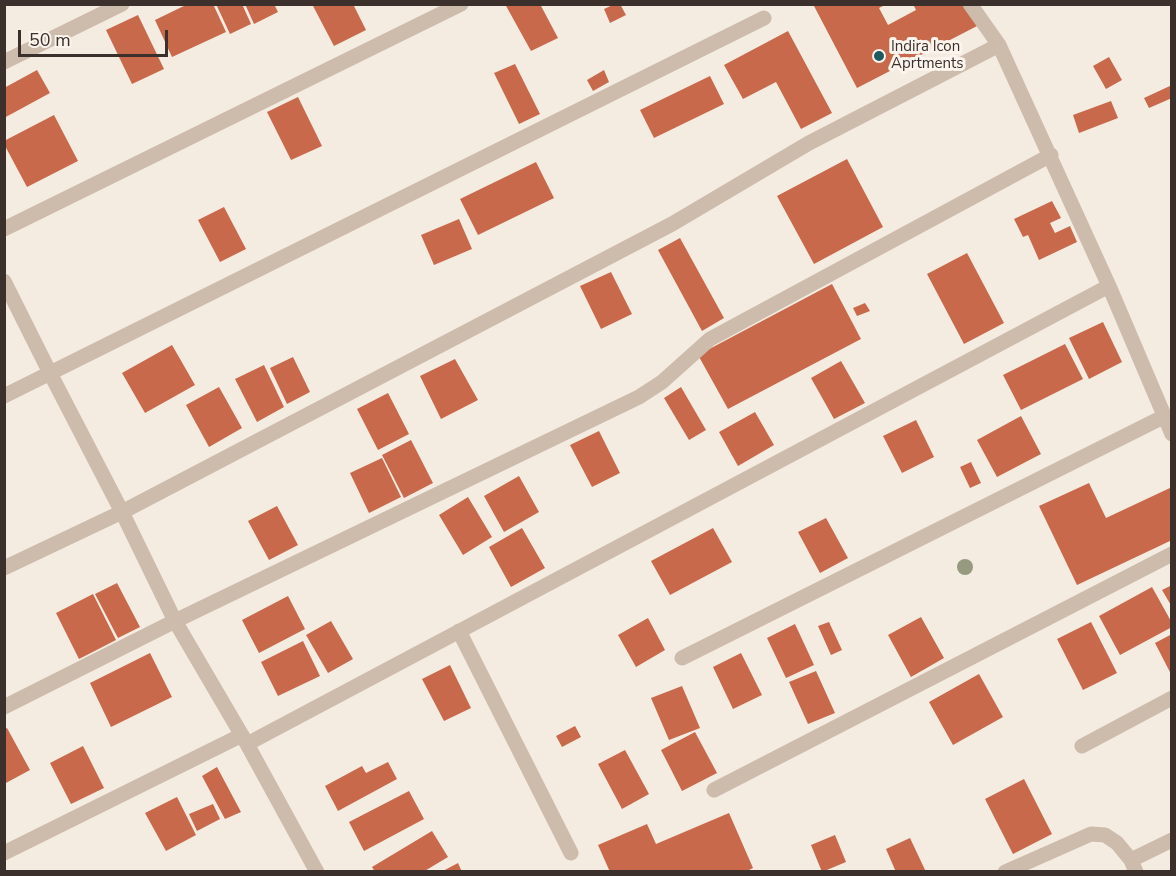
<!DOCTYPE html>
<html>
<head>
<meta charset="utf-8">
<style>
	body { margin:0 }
	#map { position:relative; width:1176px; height:876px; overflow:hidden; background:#f4ebe1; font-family:"Nunito Sans",sans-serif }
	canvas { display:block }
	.frame { position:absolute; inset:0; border:6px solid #3b302b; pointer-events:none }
	.scale { position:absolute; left:18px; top:30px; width:150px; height:27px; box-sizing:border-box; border:3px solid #3b302b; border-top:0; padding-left:8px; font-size:18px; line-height:21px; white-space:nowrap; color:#3b302b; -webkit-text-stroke:4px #fbf5ee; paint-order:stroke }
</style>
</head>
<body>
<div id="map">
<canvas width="1176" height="876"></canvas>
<div class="frame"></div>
<div class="scale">50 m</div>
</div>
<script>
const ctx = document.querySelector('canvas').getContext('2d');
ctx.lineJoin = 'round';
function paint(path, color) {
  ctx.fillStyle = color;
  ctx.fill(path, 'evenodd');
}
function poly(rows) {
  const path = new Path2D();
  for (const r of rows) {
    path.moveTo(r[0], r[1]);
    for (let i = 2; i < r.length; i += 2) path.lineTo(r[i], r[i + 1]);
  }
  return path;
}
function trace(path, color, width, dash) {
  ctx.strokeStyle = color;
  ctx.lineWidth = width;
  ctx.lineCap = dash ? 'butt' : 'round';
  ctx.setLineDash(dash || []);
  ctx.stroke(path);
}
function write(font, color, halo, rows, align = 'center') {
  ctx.font = font + ' "Nunito Sans",sans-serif';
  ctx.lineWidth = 6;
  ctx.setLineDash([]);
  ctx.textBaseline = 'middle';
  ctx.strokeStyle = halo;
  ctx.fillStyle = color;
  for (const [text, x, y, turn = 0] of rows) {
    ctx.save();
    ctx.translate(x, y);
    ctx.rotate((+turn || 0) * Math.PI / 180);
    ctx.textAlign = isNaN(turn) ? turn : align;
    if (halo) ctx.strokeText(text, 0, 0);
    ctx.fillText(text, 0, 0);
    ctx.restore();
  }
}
paint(poly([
	[188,4,213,4,226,32,172,57,155,20],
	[216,4,242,4,251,24,230,34],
	[245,4,274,4,278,12,254,24],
	[312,4,353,4,366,30,334,46],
	[505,4,540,4,558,38,531,51],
	[615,4,620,4,626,15,610,23,604,9],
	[817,4,887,4,879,8,888,25,916,10,913,4,969,4,979,25,857,88,814,6],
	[138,15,164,69,132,84,106,30],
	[788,31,832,113,801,129,776,82,743,99,724,65],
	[1109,57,1122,80,1106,89,1093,66],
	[515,64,540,114,519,124,494,73],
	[37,70,50,93,4,118,4,88],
	[604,70,609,82,593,91,587,80],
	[710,76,724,104,654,138,640,110],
	[1172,85,1172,98,1149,108,1144,98],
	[298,97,322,146,291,160,267,112],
	[1111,101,1118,118,1079,133,1073,115],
	[54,115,78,161,27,187,4,144,4,141],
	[847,159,883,227,814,264,777,196],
	[536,162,554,198,478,235,460,199],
	[1052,201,1061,218,1050,223,1055,233,1070,226,1077,242,1039,260,1028,235,1023,237,1014,219],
	[224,207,246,249,220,262,198,220],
	[459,219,472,249,434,265,421,235],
	[680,238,724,318,702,331,658,250],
	[967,253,1004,323,964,344,927,274],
	[611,272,632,314,601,329,580,286],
	[832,284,861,339,728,409,698,355],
	[865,303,870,311,857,316,853,308],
	[1103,322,1122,362,1089,379,1069,338],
	[1065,344,1083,379,1021,410,1003,375],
	[172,345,195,385,145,413,122,373],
	[293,357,310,392,287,404,270,368],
	[455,359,478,400,441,419,420,376],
	[841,361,865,403,834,419,811,378],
	[264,365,284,407,257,422,235,379],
	[219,387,242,428,209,447,186,405],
	[681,387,706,430,689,440,664,398],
	[388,393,409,434,378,450,357,409],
	[755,412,774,445,738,466,719,432],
	[1021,416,1041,454,997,477,977,440],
	[916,420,934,457,902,473,883,436],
	[599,431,620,473,592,487,570,445],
	[411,440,433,483,404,498,382,455],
	[382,458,401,497,369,513,350,473],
	[971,462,981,483,970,488,960,467],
	[519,476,539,512,504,532,484,496],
	[1089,483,1106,518,1172,487,1172,540,1077,585,1039,506],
	[468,497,492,537,463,555,439,515],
	[277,506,298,545,269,560,248,521],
	[826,518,848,558,820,573,798,532],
	[522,528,545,568,511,587,489,547],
	[713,528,732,562,670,595,651,561],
	[117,583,140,627,118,638,95,594],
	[1172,585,1172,607,1162,590],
	[1152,587,1172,623,1172,627,1120,655,1099,616],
	[93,594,116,640,79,659,56,613],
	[288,596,305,629,259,653,242,620],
	[921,617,944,658,911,677,888,635],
	[648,618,665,650,636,667,618,635],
	[331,621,353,659,328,673,306,635],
	[829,622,842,650,831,655,818,626],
	[1091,622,1117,673,1083,690,1057,639],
	[795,624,814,665,786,678,767,638],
	[1172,634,1172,676,1155,643],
	[303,641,320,676,278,696,261,662],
	[150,653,172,697,111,727,90,683],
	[741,653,762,695,733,709,713,667],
	[450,665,471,708,444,721,422,679],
	[816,671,835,713,808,724,789,682],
	[979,674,1003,717,953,745,929,702],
	[682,686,700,728,669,740,651,698],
	[575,726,581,737,562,747,556,736],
	[7,728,30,770,4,784,4,729],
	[695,732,717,773,682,791,661,750],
	[83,746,104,788,71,804,50,763],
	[625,750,649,794,622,809,598,764],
	[388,762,397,779,338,811,325,786,362,766,366,773],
	[217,767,241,812,225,819,202,776],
	[1024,779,1052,834,1013,854,985,799],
	[409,791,424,819,364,851,349,822],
	[177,797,196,835,166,851,145,813],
	[213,804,220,819,197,831,189,814],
	[729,813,753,868,745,872,610,872,598,845,647,824,656,844],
	[432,831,448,857,423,872,375,872,372,867],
	[835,835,846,862,822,872,811,845],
	[910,838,926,872,896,872,886,849],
	[458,863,462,872,441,872]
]), '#c8694b');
trace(poly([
	[970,4,999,45,1109,286,1172,434],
	[4,62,122,4],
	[4,229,461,4],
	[4,281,50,373,122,512,175,621,247,744,317,872],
	[4,396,764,18],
	[4,568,122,512,672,224,809,143,999,45],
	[459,631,571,853],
	[682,658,1163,417],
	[4,707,175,621,639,397,662,382,710,339,1051,155],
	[247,744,1109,286],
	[1082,746,1172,698],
	[714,790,1172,554],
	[4,853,242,735],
	[1131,860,1172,840],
	[1005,872,1091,834,1105,835,1117,843,1131,860,1136,872]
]), '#cdbbac', 15);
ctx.fillStyle = '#969b7f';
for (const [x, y] of [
	[965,567]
]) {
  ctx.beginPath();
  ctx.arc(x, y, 8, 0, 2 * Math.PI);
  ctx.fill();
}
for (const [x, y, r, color] of [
	[879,56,6,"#1f5a5e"]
]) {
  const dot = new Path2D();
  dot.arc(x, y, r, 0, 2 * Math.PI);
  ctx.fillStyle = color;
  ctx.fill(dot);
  trace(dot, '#fbf5ee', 2);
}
write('15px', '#3b302b', '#fbf5ee', [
	["Indira Icon",891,47],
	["Aprtments",891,64]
], 'left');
</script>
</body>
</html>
